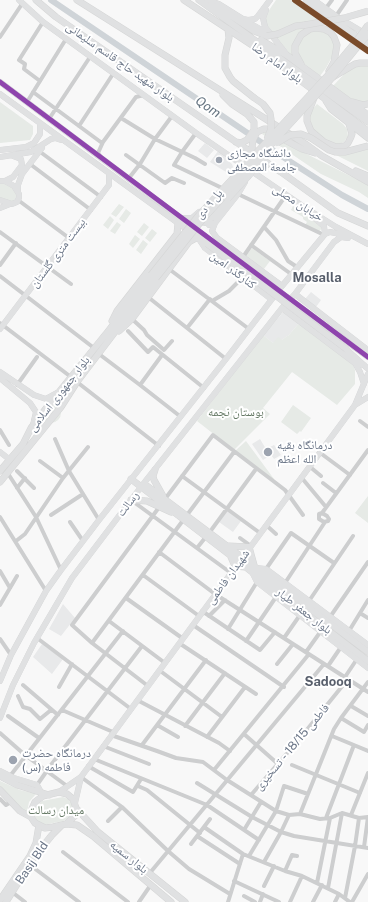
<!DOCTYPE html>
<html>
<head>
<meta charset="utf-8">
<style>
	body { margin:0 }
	canvas { display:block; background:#f8f8f8 }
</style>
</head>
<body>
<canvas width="368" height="902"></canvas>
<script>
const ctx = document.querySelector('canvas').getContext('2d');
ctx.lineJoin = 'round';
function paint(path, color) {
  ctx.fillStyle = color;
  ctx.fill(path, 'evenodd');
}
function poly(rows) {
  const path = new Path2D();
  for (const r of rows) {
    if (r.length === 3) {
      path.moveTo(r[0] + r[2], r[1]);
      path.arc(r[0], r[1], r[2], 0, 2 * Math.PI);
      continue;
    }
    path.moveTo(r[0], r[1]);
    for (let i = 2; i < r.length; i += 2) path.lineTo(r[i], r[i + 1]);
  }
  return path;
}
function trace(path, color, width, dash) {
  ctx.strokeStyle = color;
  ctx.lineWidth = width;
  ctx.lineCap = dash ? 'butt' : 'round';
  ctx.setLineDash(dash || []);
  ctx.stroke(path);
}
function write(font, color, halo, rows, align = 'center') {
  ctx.font = font + ' "Public Sans","Noto Naskh Arabic",sans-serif';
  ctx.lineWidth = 4;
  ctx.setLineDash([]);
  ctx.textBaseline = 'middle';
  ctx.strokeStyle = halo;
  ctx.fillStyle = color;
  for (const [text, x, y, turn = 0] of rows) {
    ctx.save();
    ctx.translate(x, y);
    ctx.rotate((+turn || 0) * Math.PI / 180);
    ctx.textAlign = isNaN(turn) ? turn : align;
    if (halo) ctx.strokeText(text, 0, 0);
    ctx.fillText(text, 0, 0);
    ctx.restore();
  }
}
paint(poly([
	[205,143,214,150,207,158,198,151],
	[218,151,227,157,226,159,232,164,233,167,230,171,226,172,210,162],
	[311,292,321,300,316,307,305,299],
	[285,310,300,322,288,336,287,336,282,340,273,343,263,335],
	[260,439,266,449,274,445,281,455,274,459,271,455,263,460,252,444],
	[227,511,241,521,233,532,219,522],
	[63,604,75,618,61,636,49,629],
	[42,644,63,659,52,674,33,657]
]), '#e8e9ea');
paint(poly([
	[276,0,291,0,321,20,273,33,267,27,265,16],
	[307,27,308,28,299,35,295,59,286,51,276,37,295,29],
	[311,31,320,31,329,34,334,42,334,53,326,68,320,76,302,62,299,55,298,48,299,41,302,37],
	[361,65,368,66,368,102,363,103,351,100,333,86,347,71],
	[0,102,33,126,33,134,30,140,0,143],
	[317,104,343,124,347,129,348,136,344,142,337,145,326,140,313,129,310,120,310,116,311,111],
	[267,130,283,142,368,185,368,198,359,192,321,174,262,134],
	[368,148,368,171,334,154],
	[0,182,10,185,18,194,15,202,0,198],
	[119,204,124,207,116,217,111,214],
	[293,206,322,227,320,231,305,225,307,222,303,219,303,217,291,210],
	[126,209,131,213,124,223,119,219],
	[110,216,114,220,108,229,103,225],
	[117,222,121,225,115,234,110,231],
	[144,223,149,227,142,236,137,232],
	[152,229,157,233,150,242,145,238],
	[135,235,140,239,133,248,129,244],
	[143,240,148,244,141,254,136,250],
	[252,248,270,261,264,269,245,257],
	[300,322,353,365,355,370,355,384,337,405,292,372,263,408,270,414,234,450,197,421,263,335,273,343,278,337,282,340,287,336,288,336],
	[51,413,10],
	[293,405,311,418,301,432,300,431,297,434,281,422],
	[246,441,274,479,273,480,235,451],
	[368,496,368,523,355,513],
	[0,781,20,790,36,794,29,802,27,812,25,812,0,788],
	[63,797,68,799,73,805,72,814,69,818,63,821,48,824,42,824,38,822,34,815,36,806,42,801]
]), '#e6eae6');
trace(poly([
	[51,0,280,155,342,195,368,209]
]), '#cfd4d8', 6);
const secondary = poly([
	[19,0,43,22,196,133,304,207,336,227,368,244],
	[207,0,219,4,243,19,248,20,255,19,258,16,270,0],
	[306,0,368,44],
	[314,0,336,16,366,34],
	[266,10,263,18,265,27,287,55],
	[244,20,260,29,269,32],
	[0,82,210,240],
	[0,94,207,244],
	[0,150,26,147,34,143,40,134,40,123],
	[0,157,31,152,51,139,55,138,61,140],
	[0,181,5,181,14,186,19,194,19,198,17,202,12,204,0,200],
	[5,181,13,177,22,165,21,159,13,156],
	[18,192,18,185,22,174,42,148],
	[0,208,10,204],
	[182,218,192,218,199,212],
	[198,220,200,222,206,223,213,217,228,199],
	[215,223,212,231,217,238,282,286],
	[209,225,215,223,238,194,245,182],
	[325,234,330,232,335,233,344,236],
	[199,239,205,248,271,299],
	[295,294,365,348,368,356],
	[282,308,355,363,364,365],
	[0,329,109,185,109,174,110,174],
	[350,344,368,357],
	[346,349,367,368],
	[355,363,360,372,364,384],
	[0,372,34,395,46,399,57,393],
	[0,378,30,403,36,412,33,425],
	[355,405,368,397],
	[0,452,9,459],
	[256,568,266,569,368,645],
	[252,572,257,582,368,668],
	[0,681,11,655,46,591,61,570,99,520,226,359,282,286,325,234,324,226,313,217,304,207],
	[0,718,13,685,34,643,72,578,144,483,282,308,295,294,334,242,341,237,348,238],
	[0,771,14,778,37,785,41,792],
	[59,792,81,777,355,405,368,374],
	[75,803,81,777]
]);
const primary = poly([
	[36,0,56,17,236,142,281,172,338,213,368,226],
	[77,0,307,145,322,156,368,182],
	[184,0,261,51,368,131],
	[199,0,368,122],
	[211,5,224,11,254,31,267,36],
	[228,29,229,38,225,55,225,68,230,77,233,81,253,97],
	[278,34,296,26,305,25],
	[261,40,288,56,368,115],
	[301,64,295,53,295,46,301,35,310,29,315,28,324,29,330,32,334,37,337,45,334,62,329,71],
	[333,77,355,64,360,63,368,63],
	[223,95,232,104,247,114,254,122,254,130,247,140,241,143,236,142],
	[314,98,307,116,307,121,311,131,324,142,336,147,345,146,348,143,351,137,352,134,349,124],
	[326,101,331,109,368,138],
	[352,102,363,105,368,104],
	[257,155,252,147,253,140,257,132,264,129,267,129,281,138,302,149,315,153],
	[356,171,368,176],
	[112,321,117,311,177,234,178,223],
	[119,331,132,319,189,242,198,237],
	[155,470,153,476,154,480,163,496],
	[0,471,23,444,31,428,51,402,106,334,151,275],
	[131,479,368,661],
	[0,482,61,407,77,382,156,278],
	[147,486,368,652],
	[131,500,147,501,171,512],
	[229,546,249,547,254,565],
	[231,557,235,566,245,567],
	[0,776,17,785,49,795],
	[0,790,20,811,31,817],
	[59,792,67,794,73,799,76,808,76,815,66,824,53,827,45,828,35,823,31,817,31,811,35,802,43,796,59,792],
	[76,808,98,832,185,902],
	[66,824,77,825,93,836,171,902],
	[0,900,30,856,36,843,39,825],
	[6,902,35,856,52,835,61,826]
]);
trace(secondary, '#d5d6d7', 6);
trace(primary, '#d5d6d6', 7);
trace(poly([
	[326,8,332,0],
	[336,16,347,0],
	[0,37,22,4],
	[40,81,24,69,25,64,19,60,43,22],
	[33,92,102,143],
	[27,102,66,39],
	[121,118,155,139,195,158,205,164],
	[49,119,90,57],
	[79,126,113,74],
	[196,133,182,152,174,165,222,188],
	[39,151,101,197],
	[126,155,165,183,172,178,184,183],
	[101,157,98,153,103,142,136,97,144,95],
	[30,164,91,210],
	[129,178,140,164,155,139,172,116],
	[240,195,320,233],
	[18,200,69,238],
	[264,227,276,240,288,261,297,267],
	[0,232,71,284],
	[251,245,291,274],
	[243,257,286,195],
	[0,265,16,243],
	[169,269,249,329],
	[0,276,94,348],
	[148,297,226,359],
	[212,301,229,291,243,277],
	[132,319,144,330,147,335,164,350,172,341],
	[0,323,71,377],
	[187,328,210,299],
	[128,331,148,352,153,347,204,388],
	[99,354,140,385],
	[162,355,140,385,181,417],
	[77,382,159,446],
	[17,385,37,357],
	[360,421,368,427],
	[0,430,9,445],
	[55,439,69,471,99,520],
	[319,452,350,475],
	[40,461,63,478],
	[309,466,321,476],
	[17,471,34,488],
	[7,472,36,517,61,570],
	[182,476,260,533],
	[301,477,326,507],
	[323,483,336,493],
	[17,488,25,478],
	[165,499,213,435,285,490,303,515],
	[131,500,231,573],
	[322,513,368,450],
	[322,513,327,516,329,519,328,521,324,522,319,519,319,514,322,513],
	[51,515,83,494],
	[187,515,234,452],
	[0,517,46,591],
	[70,522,83,541],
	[266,525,276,534],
	[212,529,256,469],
	[240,538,251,546],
	[16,541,25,534,63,478,88,447],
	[197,548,205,538],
	[159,552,215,594,368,692],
	[266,569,291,533,334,563],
	[0,571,10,588],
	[143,575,199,616],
	[285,583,325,522],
	[126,598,182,638],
	[309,601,353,536],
	[0,605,17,576],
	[202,611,260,650,275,632],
	[360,613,368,618],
	[209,616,225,600],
	[330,617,368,562],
	[109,621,165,663],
	[193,625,284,687],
	[228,629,257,582],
	[349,631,368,600],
	[37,638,131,709],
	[284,638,300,615],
	[0,639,11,655],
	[246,641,276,597],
	[92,643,184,519],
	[179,643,256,694],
	[306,652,321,631],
	[277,664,293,644],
	[328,666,341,647],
	[159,670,222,717],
	[345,677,357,659],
	[23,685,58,715],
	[148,686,92,643,72,625,160,506],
	[59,687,72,664],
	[18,696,23,707,30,709,40,719,51,710],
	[137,700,219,743,230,751],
	[351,706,368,716],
	[62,710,113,732],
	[8,716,39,738],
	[341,718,364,732,368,725],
	[157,725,178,737],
	[185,726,225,673],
	[0,733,25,755,67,786],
	[244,734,278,764],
	[111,735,157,751,176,758,203,762,227,780,276,811,289,815,300,814,320,819,330,818,342,813,359,818,368,817],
	[332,736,368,751],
	[207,737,245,687],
	[142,745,206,660],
	[103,746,149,764],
	[94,759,207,805,259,840],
	[292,765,360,793],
	[88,766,133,792,141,779],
	[214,770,309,654],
	[10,776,123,631],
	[81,777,122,807,168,851,189,869,230,894],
	[197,783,252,817,281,832,294,836,368,848],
	[37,785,51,765,142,646],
	[138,786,147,790,200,833],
	[251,795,301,737,348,679],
	[0,799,6,805,11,802],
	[300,814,334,729,341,718,368,682],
	[351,815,368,773],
	[326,818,354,745],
	[108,821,122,807],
	[204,827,243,854,285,871,302,876,339,894,350,902],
	[244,830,261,802],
	[197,836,240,864],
	[191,844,210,819],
	[364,847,368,817],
	[63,852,128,902],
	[249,856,276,811,284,786,308,794],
	[264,862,281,832,289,815],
	[30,865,79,902],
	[285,871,292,855,297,856],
	[149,874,324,664],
	[234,881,279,902],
	[317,883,330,818],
	[264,886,274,866],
	[328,888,342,813],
	[12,892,25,902],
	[244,896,255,902],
	[345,898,355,846,359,818],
	[139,902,150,886],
	[228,902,243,854],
	[260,902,263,894],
	[290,902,302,876],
	[313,902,322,885],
	[335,902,339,894],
	[352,902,368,874]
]), '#cdcecf', 4);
trace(secondary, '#e0e1e2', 5.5);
trace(primary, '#e0e1e2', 6);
const secondaryBridge = poly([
	[228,199,250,175,259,160],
	[210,240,350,344],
	[207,244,346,349]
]);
const primaryBridge = poly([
	[305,25,344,18,368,11],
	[267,36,278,34],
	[253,97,263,104,270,113,271,119,271,129,267,139],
	[277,143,290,135,301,134,311,138,329,150,335,152,345,152,368,146],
	[151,275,199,215,328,75,357,40,368,25],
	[156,278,203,219,332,78,368,34]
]);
trace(secondaryBridge, '#d5d6d7', 6, []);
trace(primaryBridge, '#d5d6d6', 7, []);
trace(secondaryBridge, '#e0e1e2', 5.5);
trace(primaryBridge, '#e0e1e2', 6);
trace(poly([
	[0,82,368,357]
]), '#8e44ad', 5);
trace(poly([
	[295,0,368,51]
]), '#7a4b2a', 6);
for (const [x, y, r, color] of [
	[219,160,4,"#9ca3af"],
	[268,452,5,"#9ca3af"],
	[13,760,5,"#9ca3af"]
]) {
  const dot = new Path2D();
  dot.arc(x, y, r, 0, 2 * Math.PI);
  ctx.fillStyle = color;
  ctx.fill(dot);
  trace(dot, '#fff', 1.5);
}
write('12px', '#6a7587', '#fff', [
	["بلوار شهید حاج قاسم سلیمانی",120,62,35],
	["بلوار امام رضا",277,63,36],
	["خیابان مصلی",298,203,33],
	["پل ۹ دی",209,204,-49],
	["بیست متری گلستان",58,253,-53],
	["کنارگذر امین",233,270,37],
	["بلوار جمهوری اسلامی",59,394,-52],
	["رسالت",128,504,-53],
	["شهیدان فاطمی",228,577,-54],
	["بلوار جعفر طیار",304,611,38],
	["فاطمی 18/15 - تسخیری",292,747,-50],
	["بلوار سمیه",129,857,39],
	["Basij Bld",32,863,-56]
]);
write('12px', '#6a7587', '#fff', [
	["دانشگاه مجازی",227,153],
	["جامعة المصطفی",227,167],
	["درمانگاه بقیه",277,445],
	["الله اعظم",277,459],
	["درمانگاه حضرت",22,753],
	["فاطمه (س)",22,767]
], 'left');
write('12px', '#657965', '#fff', [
	["بوستان نجمه",236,412],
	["میدان رسالت",56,810]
]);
write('italic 13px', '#667582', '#fff', [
	["Qom",208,107,34]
]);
write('bold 13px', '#585f6c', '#fff', [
	["Mosalla",317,278],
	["Sadooq",328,682]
]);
</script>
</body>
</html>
